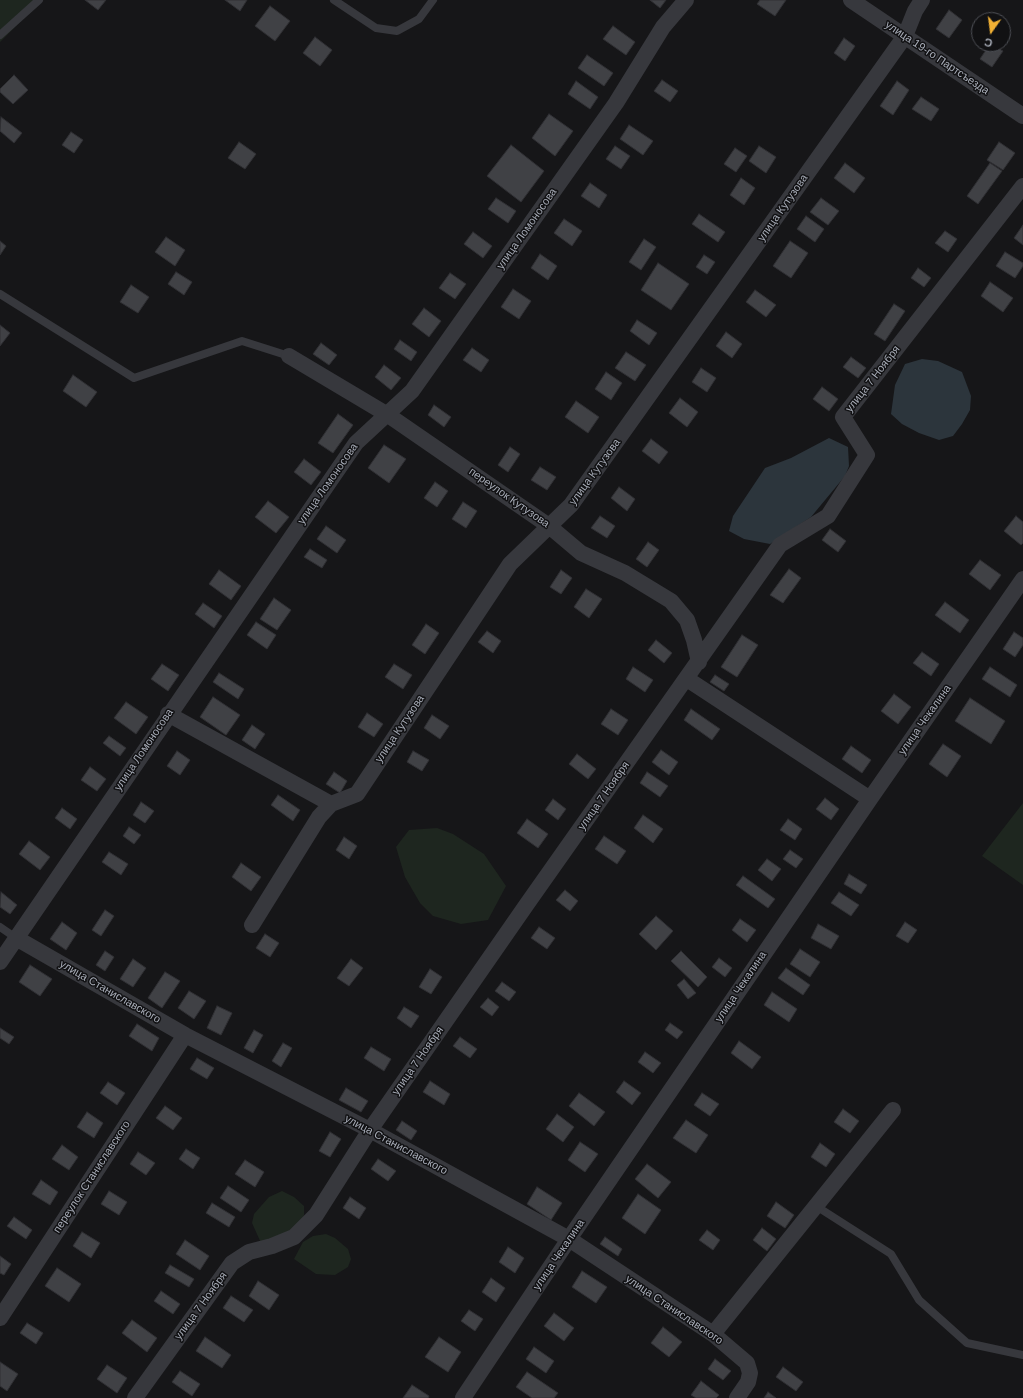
<!DOCTYPE html>
<html>
<head>
<meta charset="utf-8">
<style>
	body { margin:0 }
	#map { position:relative; width:1023px; height:1398px; overflow:hidden; background:#161618; font-family:Arial,sans-serif }
	canvas { display:block }
	.north { position:absolute; left:971px; top:12px; width:40px; height:40px; box-sizing:border-box; background:#111113; border:1px solid #4d4f55; border-radius:50%; rotate:194deg; font-size:11px; font-weight:700; line-height:16px; text-align:center; color:#a8adb8 }
	.north::after { content:''; display:block; margin:auto; width:14px; height:18px; background:#f2b134; clip-path:polygon(50% 0,100% 100%,50% 72%,0 100%) }
</style>
</head>
<body>
<div id="map">
<canvas width="1023" height="1398"></canvas>
<div class="north">С</div>
</div>
<script>
const ctx = document.querySelector('canvas').getContext('2d');
ctx.lineJoin = 'round';
function paint(path, color) {
  ctx.fillStyle = color;
  ctx.fill(path, 'evenodd');
}
function poly(rows) {
  const path = new Path2D();
  for (const r of rows) {
    path.moveTo(r[0], r[1]);
    for (let i = 2; i < r.length; i += 2) path.lineTo(r[i], r[i + 1]);
  }
  return path;
}
function trace(path, color, width, dash) {
  ctx.strokeStyle = color;
  ctx.lineWidth = width;
  ctx.lineCap = dash ? 'butt' : 'round';
  ctx.setLineDash(dash || []);
  ctx.stroke(path);
}
function write(font, color, halo, rows, align = 'center') {
  ctx.font = font + ' Arial,sans-serif';
  ctx.lineWidth = 3;
  ctx.setLineDash([]);
  ctx.textBaseline = 'middle';
  ctx.strokeStyle = halo;
  ctx.fillStyle = color;
  for (const [text, x, y, turn = 0] of rows) {
    ctx.save();
    ctx.translate(x, y);
    ctx.rotate((+turn || 0) * Math.PI / 180);
    ctx.textAlign = isNaN(turn) ? turn : align;
    if (halo) ctx.strokeText(text, 0, 0);
    ctx.fillText(text, 0, 0);
    ctx.restore();
  }
}
paint(poly([
	[0,0,42,0,0,42],
	[1023,803,1023,885,982,856],
	[437,828,453,834,484,854,506,886,488,920,461,924,433,916,420,903,405,877,396,847,409,830],
	[282,1191,294,1197,304,1206,304,1215,300,1225,284,1239,261,1243,252,1223,254,1214,269,1197],
	[326,1234,335,1238,348,1249,351,1259,348,1267,335,1275,316,1274,294,1259,303,1242,313,1236]
]), '#1e261f');
paint(poly([
	[922,359,938,361,962,372,971,396,970,410,962,424,953,436,939,440,919,433,902,424,891,414,895,385,905,364],
	[829,438,848,447,849,466,845,476,811,517,770,544,744,539,729,531,733,516,765,468,791,458]
]), '#2c353c');
const building = poly([
	[85,0,106,0,98,10,85,0],
	[225,0,247,0,240,11,225,0],
	[650,0,666,0,660,8,650,0],
	[760,0,786,0,775,16,757,4,760,0],
	[270,6,290,21,275,41,255,26,270,6],
	[949,10,962,20,949,38,936,29,949,10],
	[613,26,635,42,626,55,603,39,613,26],
	[315,37,332,50,320,66,303,53,315,37],
	[844,38,855,46,845,61,834,53,844,38],
	[990,44,1003,51,992,67,980,59,990,44],
	[587,55,613,73,604,86,578,68,587,55],
	[14,75,28,90,13,104,0,92,0,89,14,75],
	[662,80,678,91,670,102,654,91,662,80],
	[576,81,598,97,590,109,568,94,576,81],
	[897,81,909,90,893,115,880,106,897,81],
	[921,97,939,109,931,121,912,109,921,97],
	[549,114,573,131,555,156,532,138,549,114],
	[1,117,22,133,14,143,0,131,1,117],
	[629,125,653,141,643,155,620,139,629,125],
	[71,132,83,140,74,153,62,145,71,132],
	[239,142,256,154,245,169,228,158,239,142],
	[999,142,1015,153,1003,170,987,160,999,142],
	[511,145,544,171,521,202,487,176,511,145],
	[615,146,630,156,621,169,606,159,615,146],
	[759,146,776,157,766,173,749,161,759,146],
	[735,148,747,156,736,172,724,164,735,148],
	[845,163,865,178,854,193,834,178,845,163],
	[990,163,1002,171,978,204,967,196,990,163],
	[741,178,755,188,744,205,730,195,741,178],
	[590,183,607,195,599,208,581,196,590,183],
	[496,198,516,211,508,223,488,209,496,198],
	[821,198,839,211,828,225,810,212,821,198],
	[699,214,725,232,718,242,692,224,699,214],
	[806,216,824,229,815,242,797,229,806,216],
	[564,219,582,231,572,246,554,233,564,219],
	[1023,225,1023,245,1014,238,1023,225],
	[945,231,957,239,948,252,935,243,945,231],
	[473,232,492,246,483,258,464,244,473,232],
	[166,237,185,250,175,266,155,252,166,237],
	[644,239,656,247,641,270,629,262,644,239],
	[0,241,6,246,0,255,0,241],
	[790,241,808,253,791,278,773,266,790,241],
	[1005,252,1023,263,1023,266,1015,278,996,266,1005,252],
	[540,254,557,266,548,280,531,268,540,254],
	[704,255,715,262,707,274,696,267,704,255],
	[658,263,689,284,671,310,641,290,658,263],
	[918,268,931,278,924,287,911,278,918,268],
	[176,272,192,282,184,295,168,284,176,272],
	[450,273,466,284,455,299,439,288,450,273],
	[990,282,1013,298,1003,312,981,296,990,282],
	[131,285,149,297,138,313,120,302,131,285],
	[513,289,531,301,519,319,501,307,513,289],
	[755,290,776,305,766,317,746,302,755,290],
	[894,304,905,311,885,341,874,334,894,304],
	[424,308,441,321,429,337,412,324,424,308],
	[637,320,657,333,649,345,630,331,637,320],
	[0,325,10,333,0,346,0,325],
	[726,332,742,344,732,358,716,346,726,332],
	[400,340,417,352,411,361,394,349,400,340],
	[321,343,337,355,329,365,313,354,321,343],
	[472,348,489,360,481,372,463,360,472,348],
	[626,352,646,365,635,381,615,368,626,352],
	[851,357,866,368,858,378,843,367,851,357],
	[384,365,401,378,391,390,375,377,384,365],
	[701,368,716,378,707,392,692,382,701,368],
	[606,372,622,383,611,400,595,389,606,372],
	[73,375,97,392,86,407,63,391,73,375],
	[822,387,838,399,829,411,813,399,822,387],
	[680,398,698,412,687,427,669,413,680,398],
	[576,401,599,417,588,433,565,417,576,401],
	[434,405,451,417,444,427,428,415,434,405],
	[338,414,353,425,333,453,318,443,338,414],
	[651,439,668,452,659,464,642,451,651,439],
	[384,445,406,459,389,483,368,468,384,445],
	[510,447,520,454,508,472,498,465,510,447],
	[304,459,321,472,311,485,294,472,304,459],
	[540,467,556,477,547,490,531,480,540,467],
	[435,482,448,491,437,507,424,498,435,482],
	[619,487,635,499,627,511,611,498,619,487],
	[268,501,289,517,276,533,255,517,268,501],
	[463,502,477,511,466,528,452,519,463,502],
	[600,516,615,526,607,538,591,528,600,516],
	[1016,516,1023,522,1023,543,1021,545,1004,531,1016,516],
	[326,526,346,540,337,553,317,539,326,526],
	[830,529,846,541,838,552,822,540,830,529],
	[648,542,659,550,647,567,636,559,648,542],
	[310,549,327,560,322,568,304,557,310,549],
	[980,560,1001,575,990,590,969,574,980,560],
	[789,569,801,578,783,603,770,595,789,569],
	[219,570,241,586,231,600,209,584,219,570],
	[561,570,572,578,561,594,550,587,561,570],
	[586,589,602,599,589,618,574,607,586,589],
	[274,598,291,610,277,630,260,619,274,598],
	[945,602,969,620,960,633,935,615,945,602],
	[203,603,222,616,214,628,195,614,203,603],
	[256,622,276,635,267,649,247,635,256,622],
	[426,624,439,633,425,654,412,645,426,624],
	[487,631,501,641,493,653,478,642,487,631],
	[1014,632,1023,638,1023,645,1015,657,1003,649,1014,632],
	[742,635,758,645,737,677,721,667,742,635],
	[656,640,672,653,664,663,648,650,656,640],
	[922,652,939,664,931,676,913,663,922,652],
	[162,664,179,675,168,691,151,679,162,664],
	[394,664,412,675,403,689,385,677,394,664],
	[633,667,653,680,645,692,626,679,633,667],
	[990,667,1017,685,1010,697,982,679,990,667],
	[219,673,244,689,238,699,213,682,219,673],
	[715,675,729,684,724,691,710,682,715,675],
	[894,694,911,707,898,724,881,711,894,694],
	[213,697,240,715,226,735,200,717,213,697],
	[970,698,1005,721,991,744,955,721,970,698],
	[126,702,148,717,136,734,114,718,126,702],
	[611,709,628,720,618,735,601,724,611,709],
	[691,709,720,729,712,740,684,720,691,709],
	[367,713,383,724,374,737,358,727,367,713],
	[432,715,449,726,440,739,424,728,432,715],
	[252,725,265,734,255,749,242,740,252,725],
	[109,736,126,748,120,756,103,743,109,736],
	[943,744,961,756,947,777,929,764,943,744],
	[851,746,871,760,862,773,842,759,851,746],
	[661,750,678,762,669,775,652,762,661,750],
	[177,751,190,760,180,775,167,766,177,751],
	[413,751,429,760,422,771,407,762,413,751],
	[577,754,596,769,588,779,569,764,577,754],
	[90,767,106,779,97,791,81,780,90,767],
	[334,772,347,781,340,793,326,784,334,772],
	[647,772,668,786,660,797,640,783,647,772],
	[278,795,300,810,293,821,271,805,278,795],
	[825,798,839,809,831,820,816,809,825,798],
	[553,799,566,809,558,820,545,810,553,799],
	[141,802,154,811,145,823,133,815,141,802],
	[62,808,77,819,70,829,55,818,62,808],
	[643,815,663,829,653,843,634,828,643,815],
	[527,819,548,834,538,848,517,833,527,819],
	[788,819,802,829,795,840,780,830,788,819],
	[129,827,141,835,134,844,123,836,129,827],
	[604,836,626,851,617,864,595,849,604,836],
	[344,837,357,846,349,859,336,850,344,837],
	[29,841,50,857,40,870,19,854,29,841],
	[790,850,803,859,796,868,783,859,790,850],
	[109,852,128,864,121,875,102,862,109,852],
	[767,859,781,869,772,881,758,870,767,859],
	[241,863,261,877,251,891,232,877,241,863],
	[849,874,867,885,861,894,844,884,849,874],
	[743,876,775,899,768,908,736,885,743,876],
	[565,890,578,901,570,911,556,900,565,890],
	[1,892,17,905,10,914,0,907,1,892],
	[839,892,859,905,851,916,831,903,839,892],
	[105,910,114,916,101,936,92,930,105,910],
	[656,916,673,931,656,950,639,934,656,916],
	[740,919,756,930,747,942,732,930,740,919],
	[62,922,77,933,66,950,50,939,62,922],
	[905,922,917,930,908,943,896,936,905,922],
	[818,924,839,936,831,949,811,938,818,924],
	[539,927,555,938,547,949,531,938,539,927],
	[265,934,279,943,270,957,256,948,265,934],
	[800,949,820,962,810,977,790,964,800,949],
	[105,951,114,957,105,971,96,965,105,951],
	[681,951,707,977,698,987,671,961,681,951],
	[719,958,732,968,725,977,712,967,719,958],
	[133,959,146,968,133,987,120,979,133,959],
	[351,959,363,968,349,986,337,978,351,959],
	[30,965,52,979,40,996,19,982,30,965],
	[786,968,810,985,803,995,778,978,786,968],
	[430,969,442,977,431,994,419,987,430,969],
	[165,972,180,981,162,1008,148,998,165,972],
	[684,979,696,993,688,999,677,985,684,979],
	[502,982,516,992,509,1001,495,991,502,982],
	[189,991,206,1001,194,1019,178,1008,189,991],
	[772,992,797,1009,789,1022,764,1005,772,992],
	[488,998,499,1007,492,1016,480,1007,488,998],
	[217,1006,232,1013,221,1035,207,1028,217,1006],
	[404,1007,419,1016,411,1028,397,1018,404,1007],
	[670,1023,683,1032,677,1039,665,1030,670,1023],
	[137,1024,159,1038,152,1051,129,1036,137,1024],
	[0,1028,14,1037,9,1044,0,1038,0,1028],
	[254,1030,263,1035,253,1053,244,1048,254,1030],
	[460,1037,477,1049,470,1058,453,1046,460,1037],
	[739,1041,761,1057,752,1069,731,1053,739,1041],
	[283,1043,292,1048,281,1067,272,1061,283,1043],
	[371,1047,391,1059,384,1071,364,1058,371,1047],
	[645,1052,661,1063,653,1073,638,1062,645,1052],
	[197,1058,214,1068,207,1079,190,1069,197,1058],
	[430,1081,450,1094,444,1105,423,1092,430,1081],
	[624,1081,641,1093,632,1105,616,1092,624,1081],
	[108,1082,125,1093,117,1105,100,1093,108,1082],
	[346,1088,368,1101,361,1112,339,1100,346,1088],
	[579,1093,605,1112,594,1126,569,1106,579,1093],
	[702,1093,719,1104,710,1116,694,1105,702,1093],
	[165,1106,182,1118,173,1130,156,1118,165,1106],
	[843,1109,859,1121,850,1133,834,1122,843,1109],
	[87,1112,103,1123,94,1138,77,1127,87,1112],
	[557,1114,574,1127,563,1142,546,1129,557,1114],
	[686,1120,708,1135,696,1153,673,1138,686,1120],
	[402,1121,417,1131,411,1140,396,1130,402,1121],
	[330,1132,341,1139,330,1157,319,1151,330,1132],
	[580,1142,598,1154,585,1172,568,1160,580,1142],
	[820,1143,835,1154,826,1167,811,1157,820,1143],
	[62,1145,78,1157,69,1170,52,1159,62,1145],
	[186,1149,200,1158,193,1169,179,1159,186,1149],
	[138,1152,155,1163,146,1175,130,1164,138,1152],
	[378,1159,396,1171,388,1181,371,1169,378,1159],
	[245,1160,264,1172,255,1187,235,1174,245,1160],
	[647,1164,671,1182,658,1198,635,1179,647,1164],
	[41,1180,58,1192,50,1205,32,1194,41,1180],
	[228,1186,249,1200,241,1212,220,1198,228,1186],
	[537,1187,562,1203,551,1220,527,1204,537,1187],
	[109,1191,127,1202,119,1215,101,1204,109,1191],
	[638,1194,661,1210,645,1234,622,1218,638,1194],
	[350,1197,366,1208,359,1219,343,1208,350,1197],
	[776,1202,794,1215,785,1228,767,1216,776,1202],
	[212,1203,235,1217,229,1227,206,1213,212,1203],
	[14,1217,32,1230,26,1239,7,1226,14,1217],
	[762,1228,776,1239,767,1251,753,1240,762,1228],
	[707,1230,720,1240,713,1250,699,1240,707,1230],
	[82,1232,100,1243,91,1258,73,1246,82,1232],
	[605,1237,622,1249,618,1256,600,1244,605,1237],
	[185,1240,209,1256,200,1270,176,1254,185,1240],
	[508,1247,524,1258,515,1273,499,1262,508,1247],
	[0,1256,11,1264,4,1275,0,1273,0,1256],
	[170,1265,194,1279,189,1287,165,1273,170,1265],
	[57,1268,81,1284,69,1302,45,1286,57,1268],
	[582,1271,607,1287,596,1303,572,1287,582,1271],
	[491,1278,505,1288,496,1302,482,1292,491,1278],
	[258,1281,279,1295,269,1310,249,1296,258,1281],
	[161,1291,180,1304,173,1314,154,1301,161,1291],
	[231,1296,253,1310,244,1322,223,1308,231,1296],
	[469,1310,483,1319,475,1331,461,1321,469,1310],
	[554,1313,574,1328,564,1341,544,1326,554,1313],
	[132,1320,157,1338,147,1352,122,1333,132,1320],
	[27,1323,43,1333,36,1344,20,1333,27,1323],
	[663,1327,682,1342,669,1357,651,1343,663,1327],
	[205,1337,231,1355,222,1368,196,1351,205,1337],
	[439,1337,461,1352,448,1372,425,1357,439,1337],
	[534,1347,554,1361,546,1373,526,1359,534,1347],
	[715,1359,731,1371,723,1380,708,1369,715,1359],
	[0,1362,18,1374,7,1391,0,1386,0,1362],
	[107,1365,127,1378,117,1393,97,1379,107,1365],
	[783,1367,803,1382,796,1391,776,1377,783,1367],
	[180,1371,200,1384,192,1396,172,1382,180,1371],
	[527,1372,558,1393,554,1398,532,1398,516,1387,527,1372],
	[701,1381,719,1395,716,1398,696,1398,691,1395,701,1381],
	[412,1385,429,1396,428,1398,403,1398,412,1385],
	[768,1392,776,1398,764,1398,768,1392]
]);
paint(building, '#404145');
trace(building, '#303034', 1);
trace(poly([
	[334,0,376,28,397,31,419,19,433,0],
	[0,35,39,0],
	[0,294,134,378,242,341,289,356],
	[0,927,16,938],
	[816,1206,891,1254,919,1300,967,1343,1023,1355]
]), '#37383d', 8);
trace(poly([
	[851,0,1023,116],
	[289,356,388,415,549,526,581,553,625,573,671,601,687,620,694,640,699,662],
	[687,679,870,799],
	[168,714,331,804],
	[252,925,319,817,331,804,357,794,510,564,571,505,905,36,915,11,922,0],
	[16,938,185,1035,370,1130,569,1239,713,1334,747,1363,750,1373,748,1382,737,1398],
	[0,962,356,443,412,391,616,103,663,27,686,0],
	[0,1318,185,1035],
	[713,1334,893,1110],
	[135,1398,232,1263,249,1252,272,1246,294,1237,316,1215,370,1130,527,904,780,545,828,516,867,455,843,417,1023,186],
	[463,1398,569,1239,870,799,1023,579]
]), '#37383d', 16);
write('11px', '#a8adb8', '#111113', [
	["улица 19-го Партсъезда",937,58,34],
	["улица Кутузова",783,208,-55],
	["улица Ломоносова",527,229,-55],
	["улица 7 Ноября",873,379,-52],
	["улица Кутузова",595,472,-54],
	["улица Ломоносова",328,484,-55],
	["переулок Кутузова",509,498,35],
	["улица Чекалина",925,720,-55],
	["улица Кутузова",400,729,-56],
	["улица Ломоносова",144,750,-56],
	["улица 7 Ноября",604,796,-55],
	["улица Чекалина",741,987,-56],
	["улица Станиславского",110,992,30],
	["улица 7 Ноября",418,1061,-55],
	["улица Станиславского",396,1145,28],
	["переулок Станиславского",92,1177,-57],
	["улица Чекалина",559,1255,-56],
	["улица 7 Ноября",201,1306,-54],
	["улица Станиславского",674,1310,34]
]);
</script>
</body>
</html>
